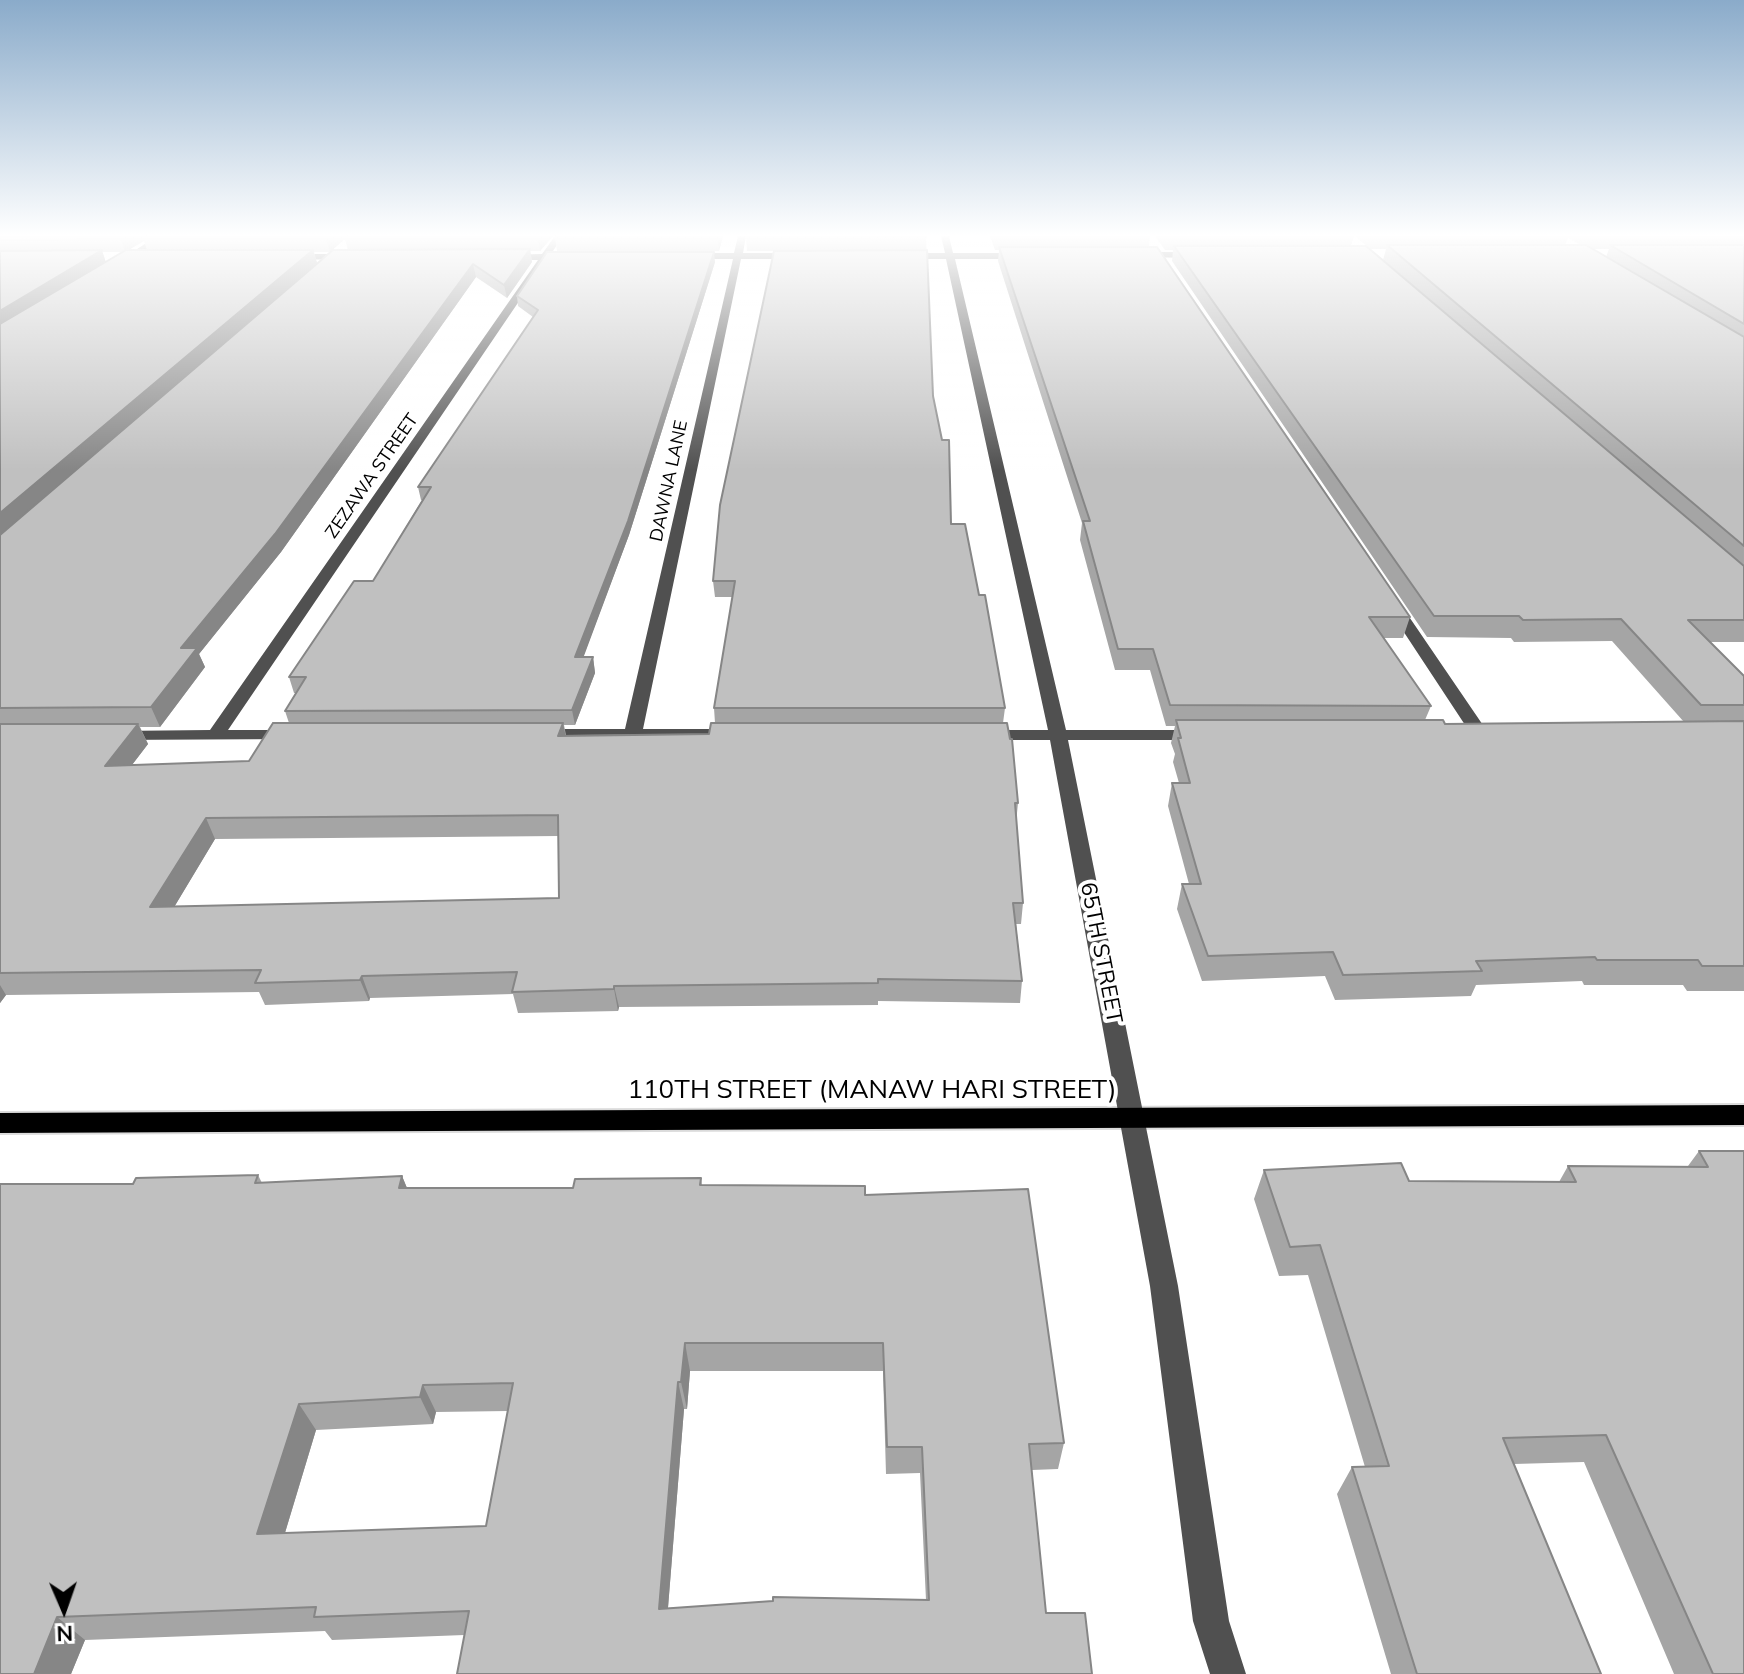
<!DOCTYPE html>
<html>
<head>
<meta charset="utf-8">
<style>
	body { margin:0 }
	#map { position:relative; width:1744px; height:1674px; overflow:hidden; background:#fff; font-family:Mulish,sans-serif }
	canvas { display:block }
	.north { position:absolute; left:24px; top:1570px; width:80px; height:80px; -webkit-text-stroke:6px #fff; paint-order:stroke; rotate:178deg; font-size:22px; font-weight:700; line-height:32px; text-align:center; color:#000 }
	.north::after { content:''; display:block; margin:auto; width:28px; height:36px; background:#000; clip-path:polygon(50% 0,100% 100%,50% 72%,0 100%) }
</style>
</head>
<body>
<div id="map">
<canvas width="1744" height="1674"></canvas>
<div class="north">N</div>
</div>
<script>
const ctx = document.querySelector('canvas').getContext('2d');
ctx.lineJoin = 'round';
function poly(rows) {
  const path = new Path2D();
  for (const r of rows) {
    path.moveTo(r[0], r[1]);
    for (let i = 2; i < r.length; i += 2) path.lineTo(r[i], r[i + 1]);
  }
  return path;
}
function trace(path, color, width, dash) {
  ctx.strokeStyle = color;
  ctx.lineWidth = width;
  ctx.lineCap = dash ? 'butt' : 'round';
  ctx.setLineDash(dash || []);
  ctx.stroke(path);
}
function paint(path, color) {
  ctx.fillStyle = color;
  ctx.fill(path, 'evenodd');
}
function write(font, color, halo, rows, align = 'center') {
  ctx.font = font + ' Mulish,sans-serif';
  ctx.lineWidth = 8;
  ctx.setLineDash([]);
  ctx.textBaseline = 'middle';
  ctx.strokeStyle = halo;
  ctx.fillStyle = color;
  for (const [text, x, y, turn = 0] of rows) {
    ctx.save();
    ctx.translate(x, y);
    ctx.rotate((+turn || 0) * Math.PI / 180);
    ctx.textAlign = isNaN(turn) ? turn : align;
    if (halo) ctx.strokeText(text, 0, 0);
    ctx.fillText(text, 0, 0);
    ctx.restore();
  }
}
const major = poly([
	[1744,1105,1744,1125,0,1133,0,1113,1744,1105]
]);
trace(major, '#dbdbdb', 4);
paint(poly([
	[157,236,167,236,121,266,114,264,157,236],
	[555,236,563,236,551,254,572,257,547,260,228,730,292,730,298,731,301,735,298,739,110,740,107,736,110,732,116,731,210,730,538,260,504,260,501,255,542,254,555,236],
	[738,236,746,236,743,253,800,253,804,256,800,259,741,259,643,729,736,729,745,734,736,739,534,738,531,734,540,729,625,729,733,259,688,259,684,256,688,253,734,253,738,236],
	[941,236,949,236,953,253,1024,253,1028,256,1024,259,955,259,1066,730,1200,730,1209,735,1200,740,1068,740,1178,1286,1229,1621,1246,1674,1210,1674,1193,1621,1150,1286,1050,740,984,740,975,735,984,730,1048,730,946,259,900,259,896,256,900,253,945,253,941,236],
	[1136,252,1200,252,1204,255,1200,258,1133,257,1136,252],
	[288,254,352,254,356,257,352,260,285,259,288,254],
	[1394,600,1399,602,1489,734,1486,738,1480,739,1471,734,1386,605,1394,600]
]), '#505050');
paint(major, '#000');
paint(poly([
	[0,236,348,236,330,252,314,252,317,263,348,250,345,239,553,236,540,251,530,251,532,262,507,298,476,277,281,552,199,654,205,667,160,727,140,727,148,744,132,765,249,761,289,723,285,711,296,693,294,693,289,677,373,581,422,500,421,500,418,487,533,317,518,306,517,296,715,262,629,535,583,657,593,657,595,673,575,725,564,725,566,735,709,734,715,723,714,708,733,597,715,597,713,581,774,251,747,251,746,238,926,236,933,396,951,524,979,595,1005,708,1003,723,1018,803,1016,823,1023,903,1021,924,1016,924,1022,981,1020,1003,878,1001,878,1005,619,1007,618,1011,518,1013,513,994,370,998,369,1001,265,1005,259,992,6,995,0,1003],
	[144,241,147,250,128,250],
	[102,252,123,252,106,262],
	[559,836,559,898,174,907,215,839],
	[556,236,723,236,719,251,557,251,555,238],
	[990,236,1150,236,1149,247,1410,617,1403,638,1383,638,1431,706,1425,720,1445,724,1684,722,1612,641,1514,642,1511,638,1427,637,1172,261,1173,250,1165,250,1155,236,1354,236,1351,246,1383,260,1386,249,1370,249,1355,236,1744,236,1744,642,1710,642,1744,676,1744,991,1687,991,1683,985,1584,985,1582,981,1476,985,1471,996,1335,1000,1325,976,1202,981,1177,909,1182,884,1189,884,1168,806,1172,783,1179,783,1173,762,1175,754,1171,743,1175,726,1166,726,1150,670,1115,670,1080,540,1082,523,998,261,999,250,995,250],
	[1568,238,1581,245,1565,245],
	[1592,249,1609,249,1606,257],
	[1699,1151,1744,1151,1744,1674,1674,1674,1584,1462,1514,1464,1601,1674,1391,1674,1337,1494,1352,1467,1365,1467,1308,1275,1279,1276,1254,1199,1264,1170,1409,1181,1559,1182,1568,1166,1688,1166],
	[258,1175,262,1183,402,1176,407,1188,573,1188,701,1178,702,1185,865,1195,1064,1443,1058,1469,1032,1470,1046,1613,332,1640,325,1631,85,1640,71,1674,0,1674,133,1184],
	[690,1371,883,1371,886,1474,920,1473,926,1600,668,1608,684,1409,687,1409],
	[508,1411,486,1526,285,1533,316,1430,433,1424,436,1412]
]), '#a5a5a5');
paint(poly([
	[126,236,152,236,144,239,144,241,125,252,121,239],
	[330,236,348,236,330,252,326,239],
	[540,236,553,236,540,251,538,238],
	[718,236,723,236,719,251,718,238],
	[530,249,532,262,507,298,504,285],
	[102,250,106,263,0,329,0,311],
	[313,250,317,263,0,538,0,513],
	[714,252,715,262,629,535,578,672,575,657],
	[473,264,476,277,281,552,199,654,205,667,160,727,151,707,181,648],
	[593,657,595,673,575,725,572,710],
	[563,723,567,743,558,736],
	[138,724,148,744,115,787,105,766],
	[206,818,215,839,161,929,150,907],
	[362,976,370,998,369,1001,360,980],
	[0,985,6,995,0,1003],
	[614,986,619,1007,618,1011,614,989],
	[402,1176,414,1205,399,1188],
	[685,1343,690,1371,687,1409,681,1382],
	[678,1382,684,1409,666,1632,659,1609],
	[423,1385,436,1412,433,1424,420,1397],
	[299,1404,316,1430,277,1559,257,1534],
	[57,1617,85,1640,71,1674,34,1674]
]), '#868686');
const building = poly([
	[0,236,126,236,121,239,0,240,0,236],
	[148,236,330,236,326,239,144,239,148,236],
	[349,236,540,236,538,238,345,239,349,236],
	[556,236,718,236,718,238,555,238,556,236],
	[746,236,926,236,926,237,746,238,746,236],
	[1387,245,1586,245,1744,337,1744,546,1387,245],
	[1610,245,1744,245,1744,324,1610,245],
	[1174,246,1366,246,1744,566,1744,620,1688,620,1744,676,1744,705,1701,705,1621,619,1523,620,1519,616,1434,616,1174,246],
	[999,247,1157,247,1410,617,1369,617,1431,706,1170,705,1153,649,1118,649,1083,521,1090,521,999,247],
	[530,249,504,285,473,264,275,534,181,648,197,648,151,707,0,708,0,535,333,250,530,249],
	[102,250,0,311,0,251,102,250],
	[126,250,313,250,0,513,0,324,126,250],
	[927,250,933,396,942,440,949,440,951,524,965,524,979,595,985,595,1005,708,714,708,735,581,713,581,720,505,774,251,927,250],
	[547,252,714,252,628,521,575,657,593,657,572,710,285,711,306,677,289,677,354,581,373,581,431,487,418,487,538,310,517,296,547,252],
	[1176,720,1443,720,1445,724,1744,721,1744,966,1702,966,1698,960,1597,960,1595,957,1476,961,1482,971,1343,975,1333,952,1208,956,1182,884,1201,884,1172,783,1190,783,1178,738,1181,738,1176,720],
	[273,723,563,723,558,736,709,734,711,723,1007,723,1010,739,1012,739,1018,803,1015,803,1023,903,1013,903,1022,981,878,979,878,983,614,986,614,989,512,992,517,972,362,976,360,980,255,983,261,970,0,973,0,724,138,724,105,766,249,761,273,723],
	[558,815,559,898,150,907,206,818,558,815],
	[1699,1151,1744,1151,1744,1674,1713,1674,1606,1435,1503,1438,1601,1674,1417,1674,1352,1467,1389,1466,1320,1245,1290,1247,1264,1170,1401,1163,1409,1181,1576,1182,1568,1166,1708,1167,1699,1151],
	[258,1175,255,1183,402,1176,399,1188,573,1188,575,1179,701,1178,700,1185,865,1186,865,1195,1028,1189,1064,1443,1029,1444,1046,1613,1085,1613,1092,1674,457,1674,469,1611,314,1617,316,1607,57,1617,34,1674,0,1674,0,1184,133,1184,136,1178,258,1175],
	[685,1343,883,1343,887,1447,922,1447,929,1600,773,1597,773,1601,659,1609,678,1382,681,1382,685,1343],
	[513,1383,486,1526,257,1534,299,1404,420,1397,423,1385,513,1383]
]);
paint(building, '#c0c0c0');
trace(building, '#868686', 2);
const sky = ctx.createLinearGradient(0, 0, 0, 470);
sky.addColorStop(0, '#8aabca');
sky.addColorStop(0.5, '#fff');
sky.addColorStop(1, '#ffffff00');
ctx.fillStyle = sky;
ctx.fillRect(0, 0, 1744, 470);
write('18px', '#000', '#fff', [
	["ZEZAWA STREET",372,476,-55],
	["DAWNA LANE",669,481,-78]
]);
write('22px', '#000', '#fff', [
	["65TH STREET",1101,953,79]
]);
write('26px', '#000', '#fff', [
	["110TH STREET (MANAW HARI STREET)",872,1090]
]);
</script>
</body>
</html>
